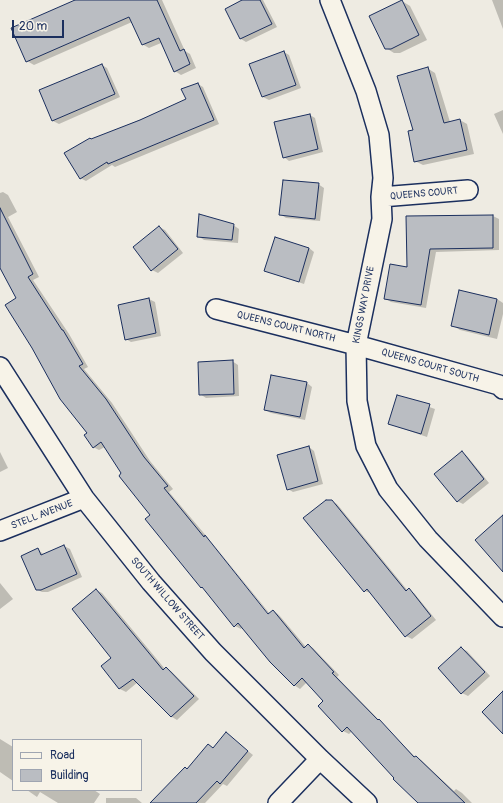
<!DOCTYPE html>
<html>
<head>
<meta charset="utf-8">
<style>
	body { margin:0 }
	#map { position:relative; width:503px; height:803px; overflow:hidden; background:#eeebe2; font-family:Pangolin,sans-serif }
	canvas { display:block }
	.legend { position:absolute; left:12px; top:739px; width:130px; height:52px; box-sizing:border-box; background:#f7f3e8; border:1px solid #9fa5b1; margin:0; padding:5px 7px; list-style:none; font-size:12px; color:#1b2f5e }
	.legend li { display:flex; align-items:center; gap:8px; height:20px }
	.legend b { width:20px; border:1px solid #9fa5b1 }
	.scale { position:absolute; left:12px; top:20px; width:52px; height:18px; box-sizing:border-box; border:2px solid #1b2f5e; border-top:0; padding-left:5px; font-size:12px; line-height:14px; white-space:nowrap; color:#1b2f5e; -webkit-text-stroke:3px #f7f3e8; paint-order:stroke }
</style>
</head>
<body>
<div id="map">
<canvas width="503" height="803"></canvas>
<ul class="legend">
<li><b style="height:5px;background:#f7f3e8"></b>Road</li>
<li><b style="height:11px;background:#babdc2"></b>Building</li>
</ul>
<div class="scale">20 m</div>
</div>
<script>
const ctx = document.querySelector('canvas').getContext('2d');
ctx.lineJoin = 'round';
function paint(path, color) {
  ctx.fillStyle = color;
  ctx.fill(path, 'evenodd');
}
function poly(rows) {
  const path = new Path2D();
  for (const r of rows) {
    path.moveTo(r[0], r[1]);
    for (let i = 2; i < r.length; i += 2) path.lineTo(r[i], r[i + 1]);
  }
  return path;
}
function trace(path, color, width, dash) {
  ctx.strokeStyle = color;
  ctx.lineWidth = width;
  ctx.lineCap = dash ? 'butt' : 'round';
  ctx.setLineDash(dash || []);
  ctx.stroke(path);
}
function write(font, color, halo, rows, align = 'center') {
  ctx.font = font + ' Pangolin,sans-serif';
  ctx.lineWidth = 3;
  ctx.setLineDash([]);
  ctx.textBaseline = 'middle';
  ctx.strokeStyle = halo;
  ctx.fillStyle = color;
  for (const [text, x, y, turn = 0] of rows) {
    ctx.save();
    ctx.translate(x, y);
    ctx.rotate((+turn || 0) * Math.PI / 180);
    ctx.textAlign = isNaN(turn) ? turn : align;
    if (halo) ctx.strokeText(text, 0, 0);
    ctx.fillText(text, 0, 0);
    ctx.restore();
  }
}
paint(poly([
	[79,0,162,0,185,51,190,54,196,68,181,75,175,71,161,43,149,48,142,44,132,22,34,65,27,61],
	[244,0,263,0,277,27,246,42,241,39,226,9],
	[492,0,503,0,503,29],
	[402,1,410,6,427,40,400,53,394,53,386,48],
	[284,52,289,55,301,88,269,100,263,97],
	[102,65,107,68,120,97,59,124,53,121,40,91],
	[427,68,435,73,450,122,460,120,467,124,474,154,423,165,415,161,414,130],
	[198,84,203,87,219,124,115,167,112,165,86,181,80,178,91,140,187,100],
	[503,110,503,134,494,114],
	[310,115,315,118,323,152,289,161,284,157],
	[318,184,324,188,320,221,286,218,280,214],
	[3,192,8,195,17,212,8,217,39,277,33,280,69,334,88,367,84,369,112,403,150,461,173,489,169,492,208,538,206,538,271,619,272,618,209,539,270,614,274,611,279,615,306,647,308,645,313,648,339,675,337,677,415,757,421,760,454,791,456,789,462,793,472,803,418,803,352,731,349,734,343,731,325,701,307,682,300,689,294,685,243,627,241,629,235,626,206,590,201,587,105,447,99,450,93,447,89,433,0,265,0,193],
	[493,216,499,219,499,250,436,252,426,308,391,302,386,299,408,268,407,217],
	[233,225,239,229,238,243,204,240,198,236],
	[159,227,165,230,183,253,158,273,152,270],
	[309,248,314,252,304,284,265,271],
	[460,291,497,299,503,303,503,314,497,339,460,330,452,325],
	[149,299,155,302,161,336,131,342,126,339],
	[232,361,238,365,239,396,206,398,200,394],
	[307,383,312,387,305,420,271,413,265,410],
	[398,396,435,409,427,437,389,424],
	[309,447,314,451,323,484,293,492,288,489],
	[0,452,8,468,0,472],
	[462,452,467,456,489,483,463,504,457,501],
	[331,501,337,504,408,591,414,593,436,620,412,639,406,636,371,593,364,591],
	[64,546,70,549,82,577,48,592,42,592,36,589,38,549,44,555],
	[0,583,13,599,0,609],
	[96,590,102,593,165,669,166,668,171,671,199,699,177,720,172,717,138,682,126,692,120,689,103,667,113,658],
	[461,648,467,651,490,676,468,696,462,693],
	[226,734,253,755,227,786,223,784,205,803,164,803,188,770,213,748],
	[0,739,13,747,13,781,0,772],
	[27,790,94,790,100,794,94,803,58,803,40,792,37,797],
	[106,798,136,798,142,803,106,803]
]), '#0003');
const building = poly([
	[75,0,157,0,180,51,184,49,190,64,174,72,159,38,142,45,129,17,26,62,11,28,75,0],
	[242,0,260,0,272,24,240,39,225,9,242,0],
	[402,0,419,35,391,49,385,49,369,16,402,0],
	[284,51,296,85,262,97,249,64,284,51],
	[102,64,115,94,52,121,39,90,102,64],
	[428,67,444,123,460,119,467,150,414,162,408,131,413,130,397,76,428,67],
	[198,83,214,120,108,164,107,162,80,179,64,153,90,138,91,139,140,120,186,99,181,89,198,83],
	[310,114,318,149,283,158,274,122,310,114],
	[283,180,319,183,315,219,279,215,283,180],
	[0,208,33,274,28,277,62,330,63,330,83,364,79,366,106,399,144,457,168,486,164,488,204,537,205,535,268,614,273,610,304,648,308,644,334,672,332,673,378,720,379,719,414,757,416,756,465,803,418,803,393,779,394,778,347,727,342,732,318,706,323,701,302,678,294,686,270,662,238,623,234,627,202,587,201,588,145,519,150,515,119,476,121,473,101,442,93,448,84,435,87,433,60,399,32,348,5,305,16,298,0,268,0,208],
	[199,214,234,224,232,240,197,237,199,214],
	[493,215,493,248,430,249,421,305,384,299,390,264,407,267,406,216,493,215],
	[159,226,178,249,151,271,133,247,159,226],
	[275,237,309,248,299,282,264,271,275,237],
	[459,290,497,299,489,335,451,326,459,290],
	[149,298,156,333,125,340,118,305,149,298],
	[233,360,234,394,199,395,198,362,233,360],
	[271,375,307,382,300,417,264,410,271,375],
	[397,395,430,404,421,434,388,424,397,395],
	[309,446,318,481,287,490,277,455,309,446],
	[462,451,484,479,457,502,434,474,462,451],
	[326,500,332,500,406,591,409,588,431,616,405,637,367,589,364,592,303,518,326,500],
	[503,515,503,572,475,540,503,515],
	[64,545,77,574,41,590,36,590,21,556,38,548,41,555,64,545],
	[96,589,163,670,166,667,194,696,171,717,133,679,119,689,101,666,111,658,72,609,96,589],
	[461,647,485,672,461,694,438,668,461,647],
	[503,691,503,734,482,712,503,691],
	[226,732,248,751,220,784,217,781,196,803,150,803,185,767,187,769,208,744,213,748,226,732]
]);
paint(building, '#babdc2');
trace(building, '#1b2f5e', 1);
const street = poly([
	[330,0,366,91,379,135,383,178,381,197,382,219,356,345,357,401,366,446,388,489,428,539,503,617],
	[381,197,468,190],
	[216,309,356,345,499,385,503,389],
	[0,367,84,498,151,582,213,652,320,759,367,803],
	[0,531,84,498],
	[278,803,320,759]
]);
trace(street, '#1b2f5e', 22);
trace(street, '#f7f3e8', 19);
write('10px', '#1b2f5e', '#f7f3e8', [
	["QUEENS COURT",424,194,-5],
	["KINGS WAY DRIVE",364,305,-79],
	["QUEENS COURT NORTH",286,327,14],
	["QUEENS COURT SOUTH",430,366,16],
	["STELL AVENUE",42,515,-21],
	["SOUTH WILLOW STREET",167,599,49]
]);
</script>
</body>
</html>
